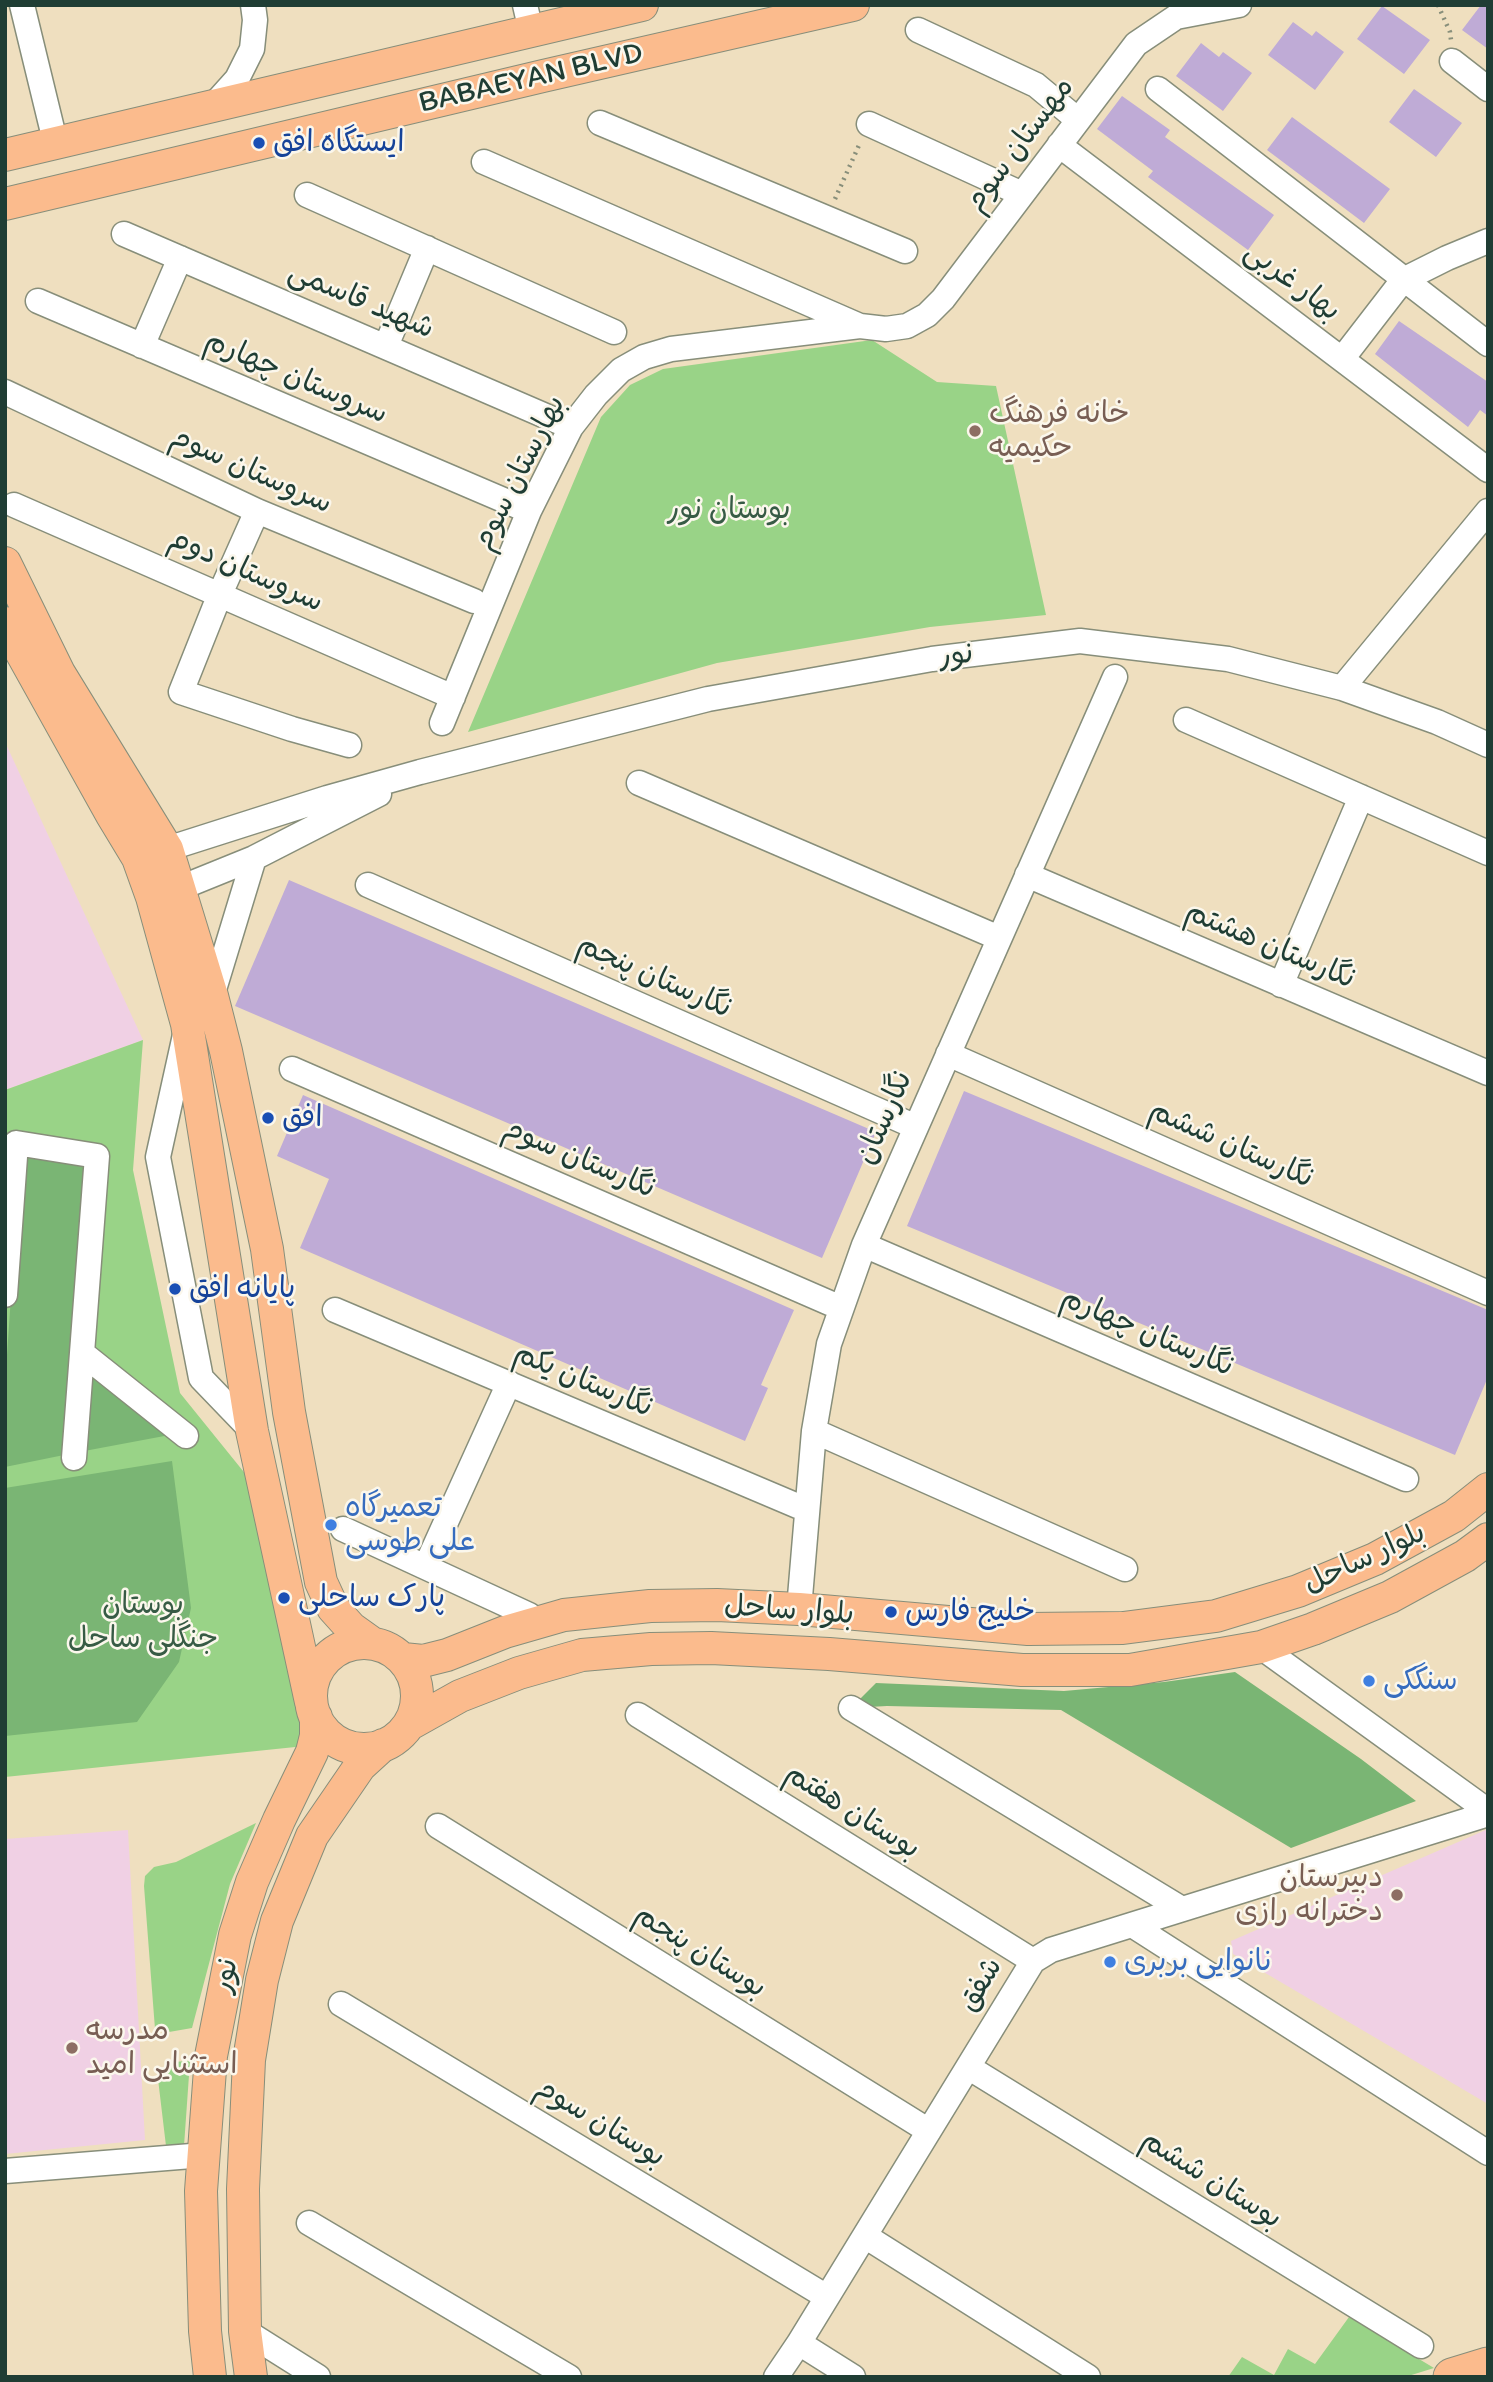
<!DOCTYPE html>
<html>
<head>
<meta charset="utf-8">
<style>
	body { margin:0 }
	#map { position:relative; width:1493px; height:2382px; overflow:hidden; background:#efdfbf; font-family:Itim,sans-serif }
	canvas { display:block }
	.frame { position:absolute; inset:0; border:7px solid #1f3d34; pointer-events:none }
</style>
</head>
<body>
<div id="map">
<canvas width="1493" height="2382"></canvas>
<div class="frame"></div>
</div>
<script>
const ctx = document.querySelector('canvas').getContext('2d');
ctx.lineJoin = 'round';
function paint(path, color) {
  ctx.fillStyle = color;
  ctx.fill(path, 'evenodd');
}
function poly(rows) {
  const path = new Path2D();
  for (const r of rows) {
    if (r.length === 3) {
      path.moveTo(r[0] + r[2], r[1]);
      path.arc(r[0], r[1], r[2], 0, 2 * Math.PI);
      continue;
    }
    path.moveTo(r[0], r[1]);
    for (let i = 2; i < r.length; i += 2) path.lineTo(r[i], r[i + 1]);
  }
  return path;
}
function trace(path, color, width, dash) {
  ctx.strokeStyle = color;
  ctx.lineWidth = width;
  ctx.lineCap = dash ? 'butt' : 'round';
  ctx.setLineDash(dash || []);
  ctx.stroke(path);
}
function write(font, color, halo, rows, align = 'center') {
  ctx.font = font + ' Itim,"Playpen Sans Arabic",sans-serif';
  ctx.lineWidth = 5;
  ctx.setLineDash([]);
  ctx.textBaseline = 'middle';
  ctx.strokeStyle = halo;
  ctx.fillStyle = color;
  for (const [text, x, y, turn = 0] of rows) {
    ctx.save();
    ctx.translate(x, y);
    ctx.rotate((+turn || 0) * Math.PI / 180);
    ctx.textAlign = isNaN(turn) ? turn : align;
    if (halo) ctx.strokeText(text, 0, 0);
    ctx.fillText(text, 0, 0);
    ctx.restore();
  }
}
paint(poly([
	[5,742,143,1040,5,1090],
	[1488,1829,1488,2104,1233,1954,1231,1941],
	[128,1830,145,2140,5,2154,5,1839]
]), '#f0d0e4');
paint(poly([
	[872,340,937,382,996,386,1046,615,930,627,717,663,468,732,601,417,630,385,663,369],
	[143,1040,133,1170,180,1393,260,1492,305,1746,5,1777,5,1090],
	[256,1823,230,1884,192,2028,169,2032,155,2029,144,1886,145,1876,154,1867,176,1862],
	[190,2061,184,2146,166,2146,158,2079,166,2076,170,2062],
	[1349,2317,1434,2368,1405,2377,1228,2377,1242,2357,1274,2375,1288,2349,1315,2364]
]), '#99d387');
paint(poly([
	[21,1151,93,1160,64,1455,5,1467,5,1384],
	[84,1359,175,1434,79,1452],
	[172,1461,191,1608,179,1662,137,1722,5,1736,5,1488],
	[1235,1672,1361,1759,1416,1801,1291,1848,1061,1710,887,1706,851,1708,876,1683,1064,1691,1164,1682]
]), '#7ab574');
paint(poly([
	[1481,5,1488,5,1488,49,1462,30],
	[1382,6,1430,40,1404,74,1357,39],
	[1293,22,1312,36,1316,31,1344,52,1315,90,1268,55],
	[1201,43,1219,57,1223,52,1252,73,1223,111,1176,76],
	[1414,89,1462,123,1436,157,1389,122],
	[1122,96,1170,130,1165,137,1274,215,1248,250,1148,177,1153,171,1097,129],
	[1292,117,1390,189,1364,223,1267,150],
	[1399,321,1488,382,1488,416,1480,410,1468,427,1375,354],
	[289,880,876,1132,822,1258,235,1006],
	[964,1091,1488,1310,1488,1377,1455,1455,907,1226],
	[303,1095,794,1310,761,1385,768,1388,745,1441,300,1248,329,1179,277,1156]
]), '#bfabd6');
const minor = poly([
	[22,5,56,145],
	[525,5,531,31],
	[918,30,1036,85,1078,120],
	[1452,61,1488,89],
	[1158,89,1488,344],
	[211,108,237,79,252,49,255,20,253,5],
	[600,123,905,251],
	[869,124,1022,194],
	[1059,145,1488,470],
	[484,162,860,326],
	[307,195,614,332],
	[124,234,571,427],
	[38,301,529,511],
	[142,346,180,258],
	[386,346,427,248],
	[1342,359,1403,280,1447,258,1488,241],
	[5,392,257,511,474,601],
	[14,505,453,697],
	[257,511,220,594,181,692,292,729,349,745],
	[1342,688,1488,511],
	[1186,720,1488,853],
	[442,723,529,511,571,427,596,395,621,370,644,357,671,349,860,326,886,329,907,326,927,315,943,299,1136,44,1176,17,1239,5],
	[639,783,999,938],
	[167,849,327,798,420,772,708,699,932,659,1080,641,1228,659,1342,688,1437,722,1488,745],
	[1027,875,1488,1073],
	[368,885,916,1127],
	[180,888,254,858,379,794],
	[1281,985,1361,797],
	[212,996,254,858],
	[185,1035,158,1157,201,1378,252,1431],
	[948,1054,1488,1293],
	[292,1069,841,1308],
	[864,1245,1406,1479],
	[5,1295,16,1143,97,1156,74,1458],
	[335,1310,807,1510],
	[82,1353,186,1436],
	[814,1431,1125,1569],
	[343,1529,529,1615],
	[426,1566,509,1383],
	[799,1609,814,1431,829,1344,864,1245,1115,677],
	[1261,1647,1488,1811],
	[851,1708,1182,1909],
	[638,1715,1033,1961],
	[438,1826,929,2131],
	[1132,1925,1488,2153],
	[341,2004,827,2297],
	[968,2067,1421,2346],
	[5,2171,204,2155],
	[309,2223,569,2377],
	[865,2236,1088,2377],
	[245,2331,318,2377],
	[799,2343,853,2377],
	[776,2377,799,2343,1033,1961,1051,1950,1488,1814]
]);
const major = poly([
	[5,155,642,5],
	[5,204,543,76,853,5],
	[5,563,59,673,167,849,212,996,226,1051,267,1249,289,1412,321,1582,333,1608,351,1628,372,1643],
	[5,623,112,815,138,858,152,897,187,1024,252,1431,311,1702],
	[364,1696,53],
	[403,1659,423,1661,447,1655,505,1632,564,1615,650,1606,717,1605,799,1609,1028,1629,1123,1628,1216,1616,1298,1591,1375,1559,1454,1516,1488,1489],
	[410,1724,460,1696,519,1673,582,1655,651,1649,711,1648,829,1654,1022,1670,1130,1670,1261,1647,1313,1629,1390,1597,1465,1556,1488,1539],
	[210,2377,205,2331,201,2191,211,2056,235,1935,252,1882,279,1820,312,1752,316,1736,316,1717],
	[251,2377,245,2331,243,2189,249,2060,262,1980,277,1921,312,1836,360,1766,383,1745]
]);
const highway = poly([
	[1452,2377,1488,2366]
]);
trace(minor, '#878e7a', 27);
trace(major, '#878e7a', 34);
trace(highway, '#878e7a', 39);
trace(poly([
	[1438,5,1450,32,1451,40],
	[835,199,860,143]
]), '#878e7a', 4.5, [2, 5]);
trace(minor, '#fff', 24);
trace(major, '#fbbb8d', 32);
trace(highway, '#fbbb8d', 37);
for (const [x, y, r, color] of [
	[259,143,7,"#1a4fb4"],
	[975,431,7,"#8d6e63"],
	[268,1118,7,"#1a4fb4"],
	[175,1289,7,"#1a4fb4"],
	[331,1525,7,"#3f7fe0"],
	[284,1598,7,"#1a4fb4"],
	[891,1612,7,"#1a4fb4"],
	[1369,1681,7,"#3f7fe0"],
	[1397,1895,7,"#8d6e63"],
	[1110,1962,7,"#3f7fe0"],
	[72,2048,7,"#8d6e63"]
]) {
  const dot = new Path2D();
  dot.arc(x, y, r, 0, 2 * Math.PI);
  ctx.fillStyle = color;
  ctx.fill(dot);
  trace(dot, '#fbf7ec', 2.5);
}
write('30px', '#1f3d34', '#fbf7ec', [
	["BABAEYAN BLVD",531,79,-13],
	["مهستان سوم",1020,145,-53],
	["بهار غربی",1292,282,37],
	["شهید قاسمی",361,301,23],
	["سروستان چهارم",296,378,23],
	["سروستان سوم",251,471,24],
	["بهارستان سوم",520,473,-63],
	["سروستان دوم",246,571,24],
	["نور",956,656,-7],
	["نگارستان هشتم",1270,946,23],
	["نگارستان پنجم",654,977,24],
	["نگارستان",885,1118,-66],
	["نگارستان ششم",1231,1145,24],
	["نگارستان سوم",579,1159,23],
	["نگارستان چهارم",1147,1333,23],
	["نگارستان یکم",583,1381,23],
	["بلوار ساحل",1365,1559,-25],
	["بلوار ساحل",789,1611,4],
	["بوستان هفتم",852,1812,32],
	["بوستان پنجم",700,1952,32],
	["نور",226,1976,-78],
	["شفق",981,1985,-59],
	["بوستان سوم",600,2123,31],
	["بوستان ششم",1211,2180,32]
]);
write('30px', '#164399', '#fbf7ec', [
	["ایستگاه افق",273,143],
	["افق",282,1118],
	["پایانه افق",189,1289],
	["پارک ساحلی",298,1598],
	["خلیج فارس",905,1612]
], 'left');
write('30px', '#785e54', '#fbf7ec', [
	["خانه فرهنگ",989,414],
	["حکیمیه",989,448],
	["دبیرستان",1383,1878,"right"],
	["دخترانه رازی",1383,1912,"right"],
	["مدرسه",86,2031],
	["استثنایی امید",86,2065]
], 'left');
write('30px', '#375b45', '#fbf7ec', [
	["بوستان نور",729,510],
	["بوستان",143,1605],
	["جنگلی ساحل",143,1639]
]);
write('30px', '#366cbe', '#fbf7ec', [
	["تعمیرگاه",345,1508],
	["علی طوسی",345,1542],
	["سنگکی",1383,1681],
	["نانوایی بربری",1124,1962]
], 'left');
</script>
</body>
</html>
